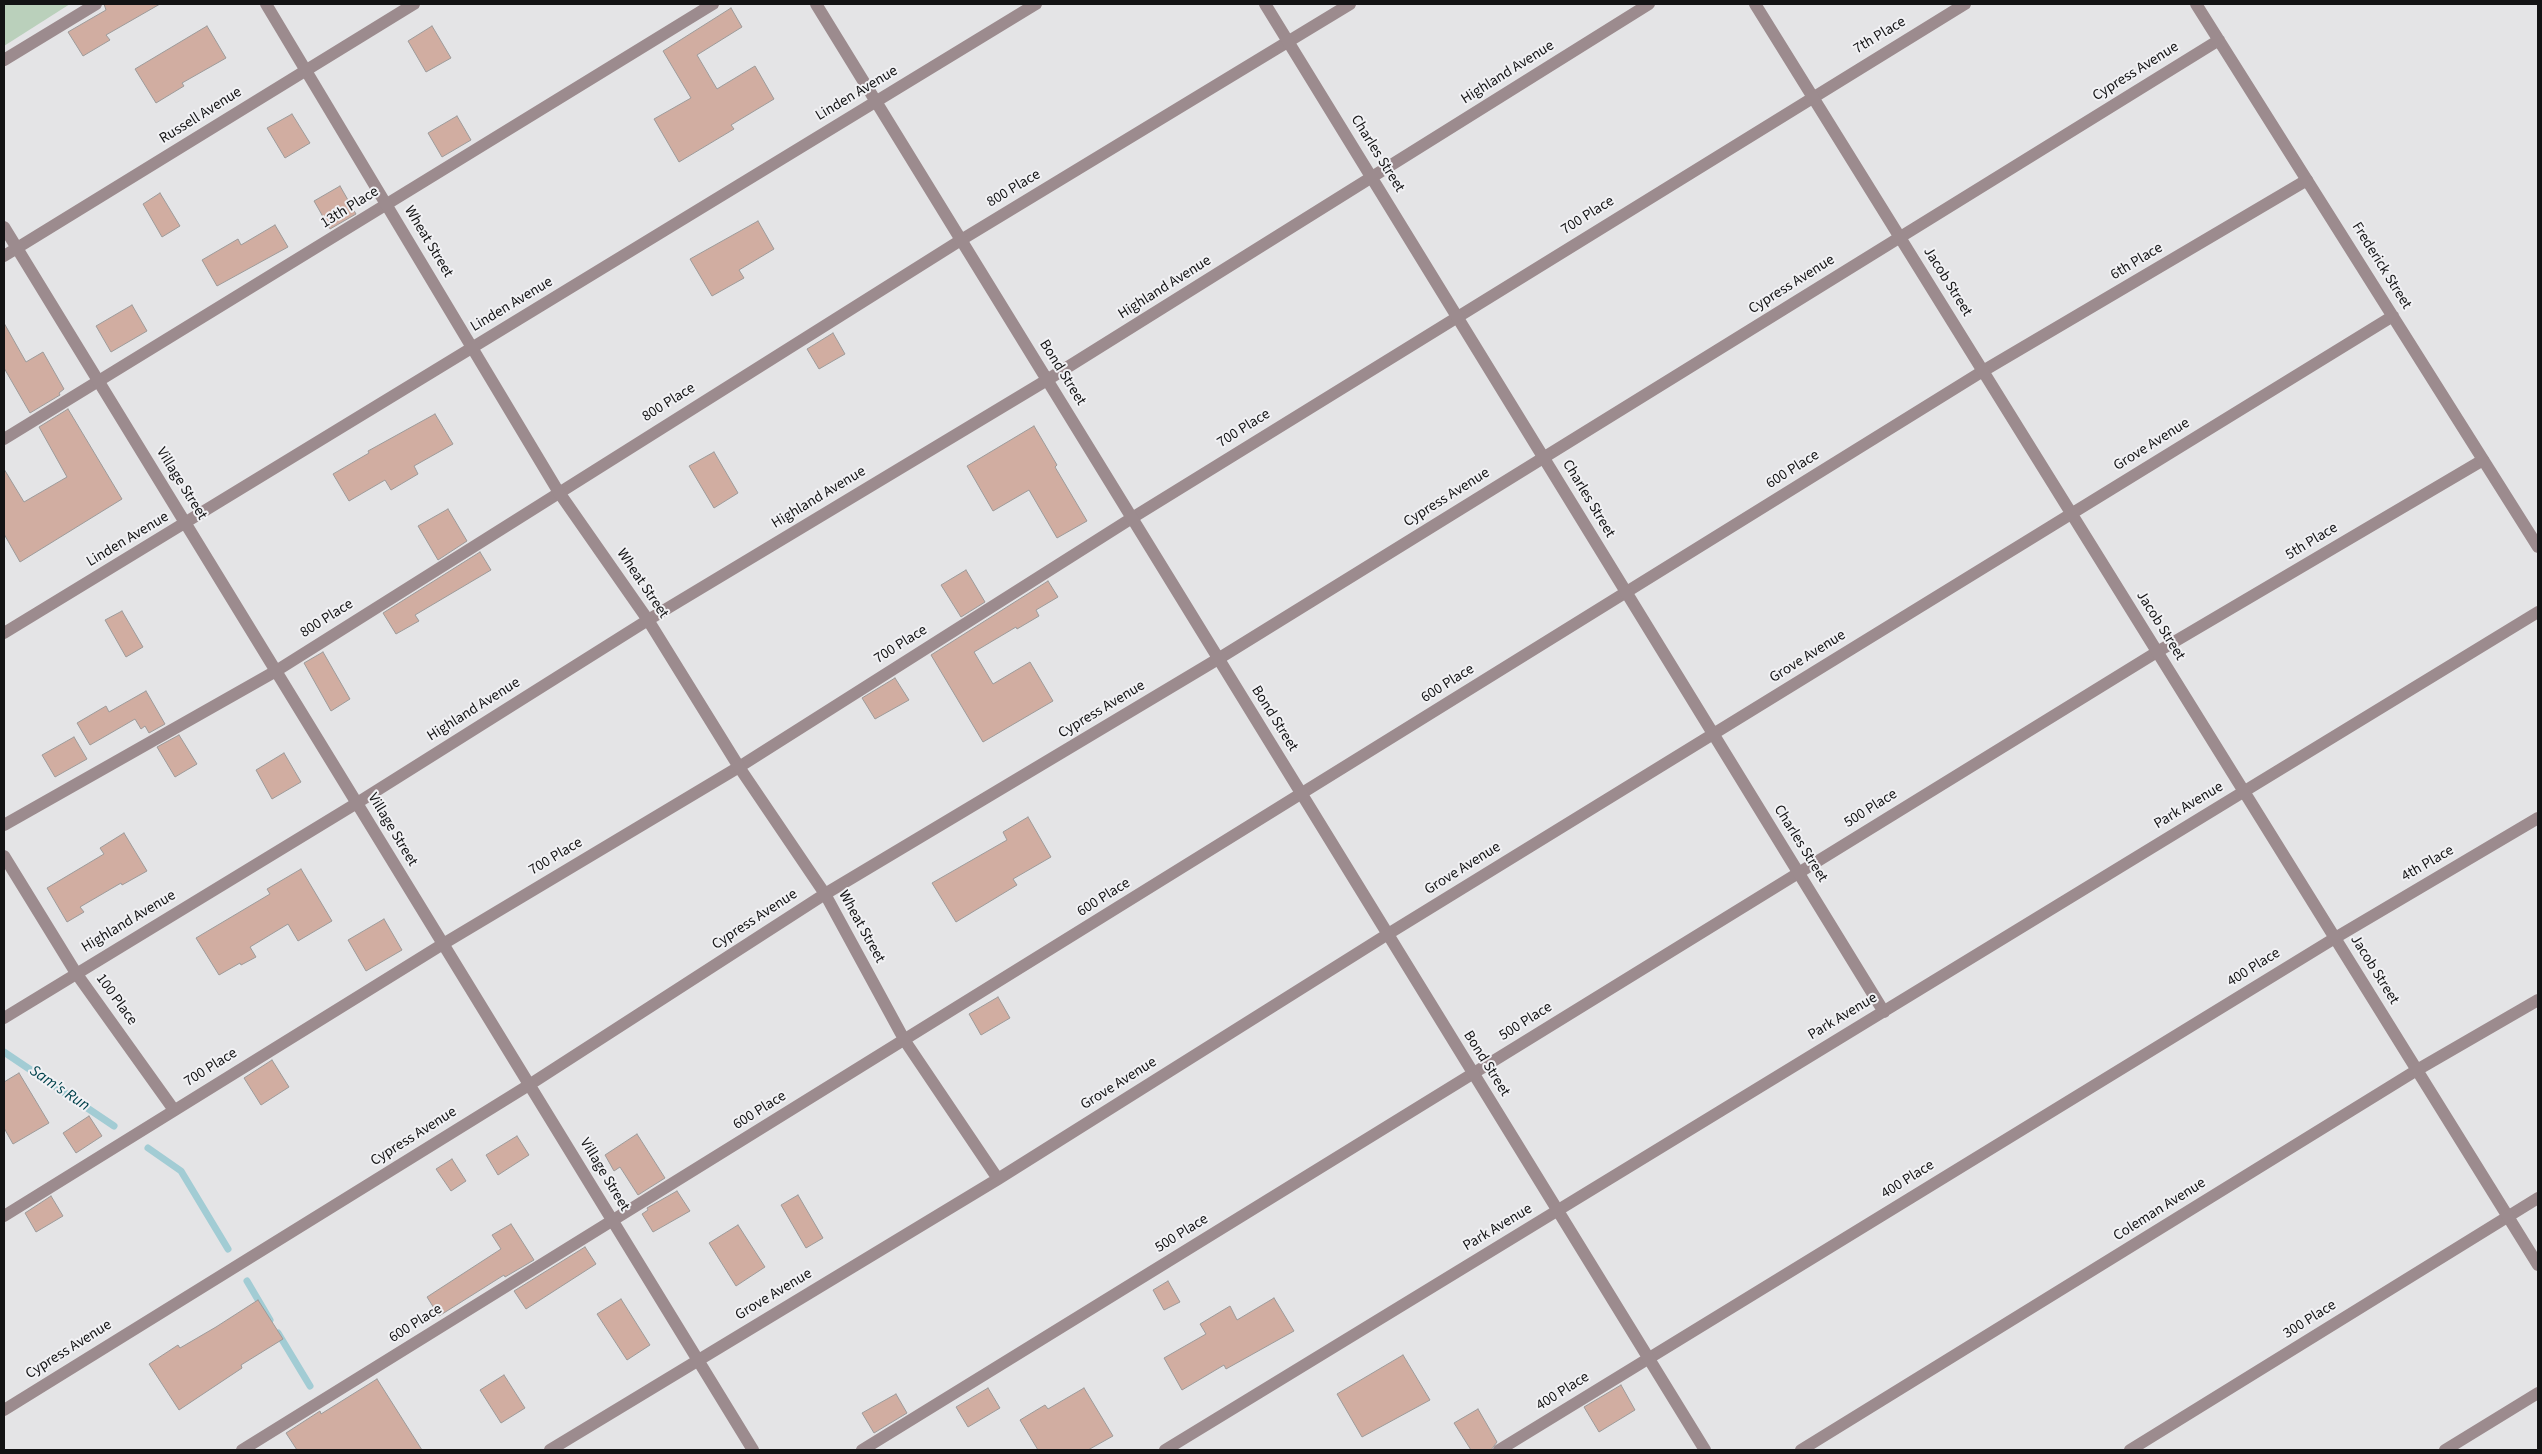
<!DOCTYPE html>
<html>
<head>
<meta charset="utf-8">
<style>
	body { margin:0 }
	#map { position:relative; width:2542px; height:1454px; overflow:hidden; background:#e4e4e6; font-family:"Source Sans 3",sans-serif }
	canvas { display:block }
	.frame { position:absolute; inset:0; border:5px solid #131314; pointer-events:none }
</style>
</head>
<body>
<div id="map">
<canvas width="2542" height="1454"></canvas>
<div class="frame"></div>
</div>
<script>
const ctx = document.querySelector('canvas').getContext('2d');
ctx.lineJoin = 'round';
function paint(path, color) {
  ctx.fillStyle = color;
  ctx.fill(path, 'evenodd');
}
function poly(rows) {
  const path = new Path2D();
  for (const r of rows) {
    path.moveTo(r[0], r[1]);
    for (let i = 2; i < r.length; i += 2) path.lineTo(r[i], r[i + 1]);
  }
  return path;
}
function trace(path, color, width, dash) {
  ctx.strokeStyle = color;
  ctx.lineWidth = width;
  ctx.lineCap = dash ? 'butt' : 'round';
  ctx.setLineDash(dash || []);
  ctx.stroke(path);
}
function write(font, color, halo, rows, align = 'center') {
  ctx.font = font + ' "Source Sans 3",sans-serif';
  ctx.lineWidth = 4;
  ctx.setLineDash([]);
  ctx.textBaseline = 'middle';
  ctx.strokeStyle = halo;
  ctx.fillStyle = color;
  for (const [text, x, y, turn = 0] of rows) {
    ctx.save();
    ctx.translate(x, y);
    ctx.rotate((+turn || 0) * Math.PI / 180);
    ctx.textAlign = isNaN(turn) ? turn : align;
    if (halo) ctx.strokeText(text, 0, 0);
    ctx.fillText(text, 0, 0);
    ctx.restore();
  }
}
paint(poly([
	[4,4,70,4,4,46]
]), '#bad0bb');
trace(poly([
	[4,1052,114,1126],
	[148,1148,181,1171,228,1249],
	[247,1281,270,1320],
	[278,1333,310,1386]
]), '#a2ccd4', 7);
const building = poly([
	[104,4,160,4,106,35,110,40,83,56,68,32,106,10,104,4],
	[731,8,742,27,697,55,717,89,755,66,774,99,731,125,734,129,679,162,654,119,691,98,663,51,731,8],
	[207,26,226,58,182,83,184,86,156,103,135,69,207,26],
	[432,26,451,58,426,72,408,41,432,26],
	[292,114,310,143,285,158,267,128,292,114],
	[457,116,471,140,442,157,428,133,457,116],
	[340,186,356,214,330,229,314,201,340,186],
	[160,193,180,226,162,237,143,204,160,193],
	[758,221,774,249,739,270,744,278,712,296,690,259,758,221],
	[275,225,288,247,217,286,202,260,238,239,241,245,275,225],
	[132,305,147,331,111,352,96,326,132,305],
	[4,323,26,362,43,352,64,389,59,393,60,395,30,413,4,368,4,323],
	[833,333,845,354,819,369,807,349,833,333],
	[68,409,122,499,20,562,4,534,4,469,24,502,67,477,39,427,68,409],
	[435,414,453,444,414,466,418,474,391,490,385,480,349,501,333,474,369,453,368,451,435,414],
	[1034,426,1057,465,1055,467,1087,521,1057,538,1029,490,993,511,967,466,1034,426],
	[714,452,738,493,714,508,689,466,714,452],
	[448,509,467,541,438,560,418,526,448,509],
	[480,552,491,570,415,615,419,621,396,634,383,613,480,552],
	[966,570,985,602,961,617,941,585,966,570],
	[1048,581,1058,597,1036,610,1039,616,1017,629,1016,627,974,652,993,684,1030,662,1053,701,983,742,931,655,1048,581],
	[122,611,143,647,126,657,105,620,122,611],
	[323,652,350,699,331,711,304,663,323,652],
	[895,678,909,700,875,719,862,698,895,678],
	[146,691,165,724,149,733,145,726,141,729,135,719,90,745,77,723,106,706,109,712,146,691],
	[179,735,197,764,175,777,157,747,179,735],
	[74,737,87,759,55,777,42,755,74,737],
	[284,753,301,782,272,799,256,770,284,753],
	[1028,817,1051,857,1013,879,1017,885,956,922,932,883,1007,840,1003,832,1028,817],
	[124,833,147,871,122,885,121,883,80,907,84,912,67,922,47,888,104,854,100,848,124,833],
	[301,869,332,921,298,941,288,924,250,947,256,957,241,965,240,963,219,975,196,938,270,894,267,889,301,869],
	[384,919,402,950,366,971,348,940,384,919],
	[998,997,1010,1018,981,1035,969,1014,998,997],
	[272,1060,289,1087,261,1105,244,1078,272,1060],
	[19,1073,49,1123,13,1144,4,1128,4,1082,19,1073],
	[89,1116,102,1136,76,1153,63,1133,89,1116],
	[637,1134,665,1178,638,1195,620,1167,614,1171,605,1155,637,1134],
	[517,1136,529,1155,498,1175,486,1155,517,1136],
	[452,1159,466,1181,451,1191,436,1169,452,1159],
	[677,1191,690,1211,653,1232,642,1214,648,1210,647,1208,677,1191],
	[798,1195,823,1238,806,1248,781,1205,798,1195],
	[51,1196,63,1216,36,1232,25,1213,51,1196],
	[511,1224,534,1260,505,1277,504,1275,439,1316,427,1297,501,1249,492,1235,511,1224],
	[738,1225,765,1267,736,1286,709,1243,738,1225],
	[585,1247,596,1264,526,1309,514,1291,585,1247],
	[1168,1281,1180,1302,1164,1310,1153,1290,1168,1281],
	[1274,1298,1294,1331,1226,1369,1224,1365,1182,1390,1164,1358,1206,1334,1200,1324,1230,1306,1237,1320,1274,1298],
	[621,1299,650,1345,627,1360,597,1314,621,1299],
	[258,1300,283,1339,241,1365,242,1368,179,1410,149,1364,178,1345,180,1348,216,1327,258,1300],
	[1403,1355,1430,1400,1362,1437,1337,1394,1403,1355],
	[504,1375,525,1408,501,1423,480,1390,504,1375],
	[377,1379,422,1450,297,1450,286,1433,320,1411,321,1414,377,1379],
	[1621,1385,1635,1410,1599,1432,1584,1407,1621,1385],
	[988,1388,1000,1408,968,1427,956,1407,988,1388],
	[1084,1388,1113,1436,1088,1450,1038,1450,1020,1420,1045,1405,1048,1409,1084,1388],
	[896,1394,907,1413,874,1433,862,1413,896,1394],
	[1478,1409,1497,1442,1491,1450,1471,1450,1454,1423,1478,1409]
]);
paint(building, '#d1ada1');
trace(building, '#9d9a99', 1);
trace(poly([
	[4,60,96,4],
	[4,439,713,4],
	[4,825,276,671,961,240,1350,4],
	[4,1216,443,944,739,767,1132,518,1965,4],
	[242,1450,1983,371,2307,180],
	[862,1450,2157,652,2483,460],
	[1499,1450,2335,938,2538,818],
	[2130,1450,2538,1198]
]), '#9c8b8e', 12);
trace(poly([
	[266,4,558,491,648,620,739,767,825,894,905,1041,998,1179],
	[816,4,1705,1450],
	[1265,4,1884,1012],
	[1755,4,2538,1265],
	[2196,4,2538,547],
	[4,227,753,1450],
	[4,256,414,4],
	[4,633,1036,4],
	[4,856,76,973,174,1110],
	[4,1018,357,803,648,620,1047,380,1649,4],
	[4,1410,529,1085,825,894,1218,659,2219,40],
	[550,1450,998,1179,1388,934,2393,316],
	[1165,1450,2538,612],
	[1801,1450,2417,1070,2538,1000],
	[2445,1450,2538,1393]
]), '#9c8b8e', 12);
write('15px', '#131314', '#f1f1f4', [
	["7th Place",1880,36,-31],
	["Cypress Avenue",2136,72,-32],
	["Highland Avenue",1508,73,-32],
	["Linden Avenue",857,94,-31],
	["Russell Avenue",201,116,-32],
	["Charles Street",1377,154,58],
	["800 Place",1014,189,-31],
	["13th Place",350,208,-32],
	["700 Place",1588,216,-32],
	["Wheat Street",428,242,59],
	["6th Place",2137,262,-31],
	["Frederick Street",2381,266,58],
	["Jacob Street",1947,282,58],
	["Cypress Avenue",1792,285,-32],
	["Highland Avenue",1165,288,-32],
	["Linden Avenue",512,305,-31],
	["Bond Street",1062,373,58],
	["800 Place",669,403,-32],
	["700 Place",1244,429,-32],
	["Grove Avenue",2152,445,-32],
	["600 Place",1793,470,-32],
	["Village Street",181,484,58],
	["Highland Avenue",819,498,-31],
	["Cypress Avenue",1447,498,-32],
	["Charles Street",1588,499,59],
	["Linden Avenue",128,540,-31],
	["5th Place",2312,542,-31],
	["Wheat Street",642,584,56],
	["800 Place",327,619,-32],
	["Jacob Street",2160,626,58],
	["700 Place",901,645,-32],
	["Grove Avenue",1808,657,-32],
	["600 Place",1448,684,-32],
	["Highland Avenue",474,710,-32],
	["Cypress Avenue",1102,710,-31],
	["Bond Street",1274,719,58],
	["Park Avenue",2189,806,-31],
	["500 Place",1871,809,-32],
	["Village Street",392,830,59],
	["Charles Street",1800,844,58],
	["700 Place",556,857,-31],
	["4th Place",2428,864,-30],
	["Grove Avenue",1463,869,-32],
	["600 Place",1104,898,-32],
	["Cypress Avenue",755,920,-33],
	["Highland Avenue",129,922,-31],
	["Wheat Street",861,927,61],
	["400 Place",2254,968,-32],
	["Jacob Street",2374,970,58],
	["100 Place",116,1000,54],
	["Park Avenue",1843,1017,-31],
	["500 Place",1526,1022,-32],
	["Bond Street",1486,1064,58],
	["700 Place",211,1068,-32],
	["Grove Avenue",1119,1084,-32],
	["600 Place",760,1111,-32],
	["Cypress Avenue",414,1137,-32],
	["Village Street",604,1175,59],
	["400 Place",1908,1180,-32],
	["Coleman Avenue",2160,1210,-32],
	["Park Avenue",1498,1228,-31],
	["500 Place",1182,1234,-32],
	["Grove Avenue",774,1295,-31],
	["300 Place",2310,1320,-32],
	["600 Place",416,1324,-32],
	["Cypress Avenue",69,1350,-32],
	["400 Place",1563,1392,-32]
]);
write('italic 16px', '#00424c', '#f1f1f4', [
	["Sam's Run",59,1089,34]
]);
</script>
</body>
</html>
